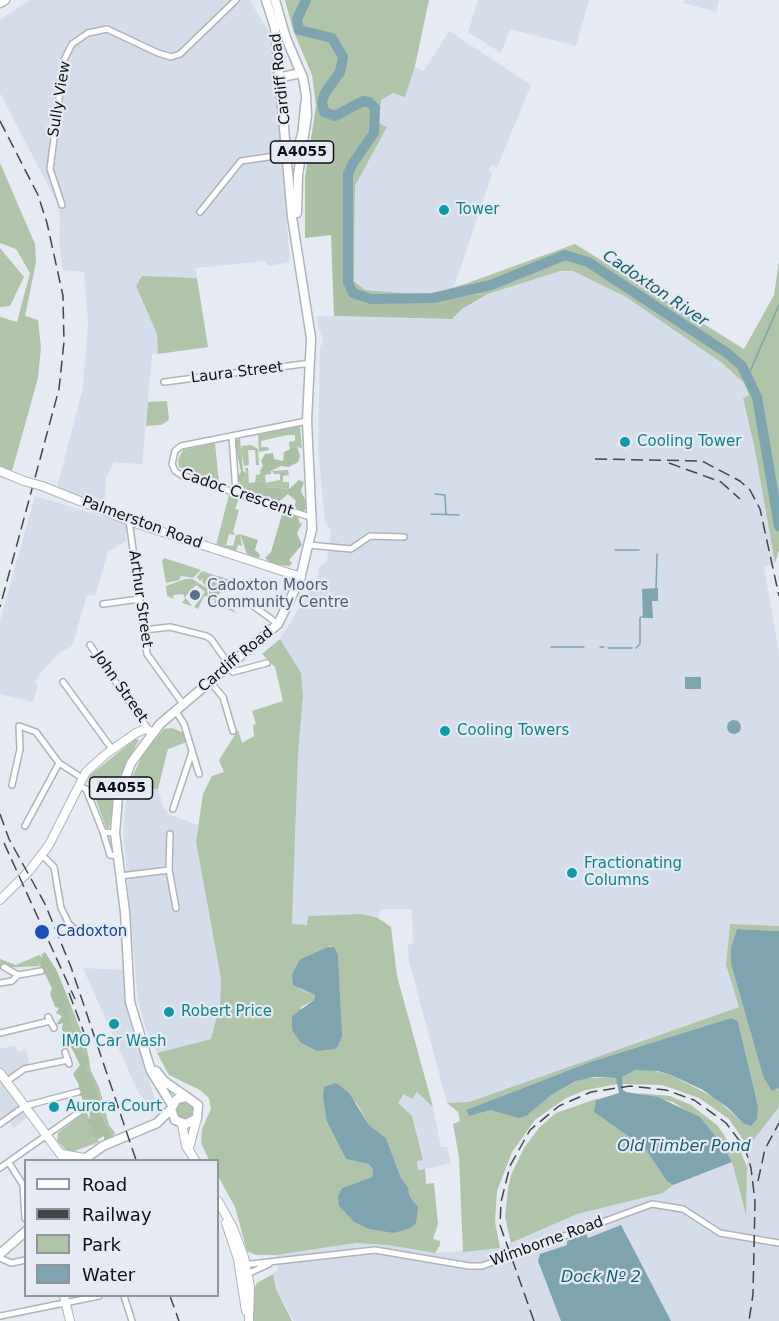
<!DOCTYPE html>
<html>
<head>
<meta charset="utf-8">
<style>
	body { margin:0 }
	#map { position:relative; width:779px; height:1321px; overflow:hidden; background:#e6eaf2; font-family:"DejaVu Sans",sans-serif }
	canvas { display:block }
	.legend { position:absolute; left:24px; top:1159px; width:195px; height:138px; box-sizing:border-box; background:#e6eaf2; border:2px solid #909399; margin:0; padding:8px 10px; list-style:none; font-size:18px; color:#101114 }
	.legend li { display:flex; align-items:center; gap:12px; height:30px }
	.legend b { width:30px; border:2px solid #909399 }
</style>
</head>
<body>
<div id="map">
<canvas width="779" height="1321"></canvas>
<ul class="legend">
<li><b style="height:8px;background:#fff"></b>Road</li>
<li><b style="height:8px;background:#434549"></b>Railway</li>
<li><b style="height:16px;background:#afc4a9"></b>Park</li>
<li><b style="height:16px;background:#7ea4b0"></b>Water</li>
</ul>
</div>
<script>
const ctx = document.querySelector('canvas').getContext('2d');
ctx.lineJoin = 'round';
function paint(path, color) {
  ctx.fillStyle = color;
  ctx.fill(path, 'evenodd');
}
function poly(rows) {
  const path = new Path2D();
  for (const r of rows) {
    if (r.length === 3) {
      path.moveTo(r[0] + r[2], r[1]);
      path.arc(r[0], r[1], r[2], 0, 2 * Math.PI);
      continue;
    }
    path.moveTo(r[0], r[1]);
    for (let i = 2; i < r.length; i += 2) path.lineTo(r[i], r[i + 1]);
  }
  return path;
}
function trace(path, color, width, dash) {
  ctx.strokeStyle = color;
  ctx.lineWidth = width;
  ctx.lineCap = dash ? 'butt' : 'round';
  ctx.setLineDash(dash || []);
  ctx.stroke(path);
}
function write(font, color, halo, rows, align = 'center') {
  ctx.font = font + ' "DejaVu Sans",sans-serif';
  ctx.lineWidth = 4.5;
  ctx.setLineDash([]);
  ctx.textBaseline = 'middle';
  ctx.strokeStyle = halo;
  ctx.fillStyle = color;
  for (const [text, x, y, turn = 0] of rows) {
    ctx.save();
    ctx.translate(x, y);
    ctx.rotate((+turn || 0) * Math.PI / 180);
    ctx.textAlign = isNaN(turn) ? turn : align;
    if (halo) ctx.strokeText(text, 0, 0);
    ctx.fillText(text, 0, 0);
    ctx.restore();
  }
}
paint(poly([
	[30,0,249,0,272,36,290,262,268,266,266,261,196,268,197,278,142,276,136,286,157,334,158,354,152,354,142,464,114,462,106,477,105,505,57,487,83,388,88,323,84,272,63,270,59,243,60,216,56,201,0,93,0,20],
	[478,0,589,0,576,46,510,29,501,53,468,32],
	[684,0,719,0,716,12,683,3],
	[449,31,531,85,497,168,492,164,489,170,492,174,454,287,427,295,365,290,354,281,355,186,387,127,379,124,381,100,393,93,410,65,424,71],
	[574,271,626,297,722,363,744,383,749,395,743,398,754,445,775,563,764,567,779,654,779,926,730,924,726,965,739,1007,469,1102,447,1103,409,961,408,945,413,944,412,909,381,909,378,918,308,916,307,925,292,925,298,754,303,696,280,639,317,579,319,567,327,561,331,532,325,521,318,450,320,347,323,342,316,316,452,319,462,309,489,294,555,272],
	[35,496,121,522,126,526,126,541,108,552,95,596,87,595,72,646,58,654,39,675,35,683,38,685,33,702,0,694,0,621],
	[127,788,158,789,164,809,171,815,198,825,196,842,221,979,220,1004,211,1039,157,1053,147,1033,138,1000,123,830],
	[83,968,123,970,129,1017,158,1109,157,1114,138,1092],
	[15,1045,18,1052,26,1048,29,1063,9,1078,35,1111,14,1128,6,1116,0,1119,0,1049],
	[417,1092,433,1107,441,1147,447,1147,451,1163,418,1170,416,1160,422,1160,397,1103,405,1094],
	[779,1107,779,1321,671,1321,620,1226,587,1238,585,1234,567,1241,568,1244,541,1256,538,1261,561,1321,294,1321,276,1289,273,1274,278,1270,276,1255,356,1243,388,1245,435,1253,500,1248,577,1214,663,1193,673,1185,732,1162,745,1212,748,1147]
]), '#d5ddeb');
paint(poly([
	[285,0,429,0,415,66,405,97,393,93,381,100,379,123,387,127,355,186,354,281,365,290,427,295,465,284,575,244,744,349,774,295,779,261,779,550,775,563,754,445,743,398,749,395,744,383,722,363,626,297,573,271,560,271,488,294,406,299,358,296,353,293,347,265,348,174,353,163,366,146,358,102,335,116,316,106,312,75,293,30],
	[0,163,35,244,36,262,25,316,38,320,41,347,38,378,12,471,0,467,0,317,17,322,30,273,16,249,0,243],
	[0,248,24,277,10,306,0,307],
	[142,276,197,278,208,347,158,354,157,334,136,286],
	[167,401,169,420,161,425,146,426,148,402],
	[300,425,302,449,297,446,290,450,289,442,295,441,295,435,287,435,261,441,261,447,268,447,269,450,259,452,258,434],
	[240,438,241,450,242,446,251,445,258,449,259,465,256,465,255,450,248,450,249,465,244,466,241,451,237,452,236,449,235,440],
	[215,443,219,484,179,467,178,460,183,450],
	[245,468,248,468,249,483,255,482,256,475,271,471,271,474,265,475,266,483,280,480,280,474,274,474,272,471,288,470,289,475,283,476,283,482,289,482,289,489,267,487,263,481,257,481,252,487,240,490,240,482,246,474],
	[229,495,239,498,235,509,239,510,233,532,235,533,234,535,229,534,226,545,233,546,236,535,240,534,242,546,238,545,236,551,216,545],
	[164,558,192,567,201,570,193,578,181,576,179,580,166,583,162,561],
	[202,571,230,580,217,597,237,613,214,604,215,600,209,598,209,589,202,582,203,578,200,581,197,577],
	[185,579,192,579,207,588,208,597,204,596,198,609,194,607,205,592,196,585,185,597,192,606,182,603,185,599,183,594,173,595,174,599,167,596,166,586],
	[280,639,301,673,303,696,298,754,292,924,307,925,308,916,362,914,378,918,391,927,397,976,433,1107,417,1092,412,1099,404,1094,398,1103,412,1116,423,1160,417,1161,418,1170,425,1169,426,1184,434,1183,438,1224,433,1239,440,1241,440,1245,435,1253,388,1245,356,1243,276,1255,256,1255,247,1251,235,1207,218,1176,218,1160,209,1160,201,1143,202,1129,211,1109,209,1098,200,1090,169,1075,157,1053,211,1039,220,1004,221,979,196,842,203,794,212,776,224,772,219,760,238,730,242,743,254,736,253,725,256,724,252,711,283,701,275,667,262,654],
	[331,946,338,955,341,1023,317,1051,301,1043,301,1007,314,1000,315,995,300,989,292,974,300,959],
	[356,1102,369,1125,386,1138,401,1178,408,1187,408,1195,415,1202,416,1223,354,1222,339,1206,342,1188,372,1177,373,1169,368,1164,346,1159,327,1122],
	[172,728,184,733,187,742,168,749,158,789,127,788,143,754,164,729],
	[135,739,139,740,118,780,109,828,106,828,88,777],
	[730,924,779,926,779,931,737,929,731,947,731,964,763,1076,776,1090,779,1088,779,1107,748,1147,729,1119,699,1098,662,1085,622,1084,622,1077,630,1070,647,1069,671,1075,715,1098,743,1123,758,1106,739,1024,731,1018,590,1062,466,1110,469,1116,491,1110,507,1113,550,1096,582,1078,616,1078,618,1084,586,1090,566,1098,535,1120,512,1152,497,1191,495,1222,500,1248,463,1252,459,1157,453,1124,460,1121,458,1112,447,1103,469,1102,739,1007,726,965],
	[45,952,39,963,40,966,0,968,0,959,16,965,39,955,42,957,41,954],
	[71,1006,86,1044,91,1071,99,1087,109,1125,115,1133,112,1137,102,1115,90,1073,85,1070,80,1055,80,1033,73,1029,69,1012],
	[637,1093,670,1096,691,1105,717,1125,735,1151,740,1150,747,1167,746,1215,732,1162,705,1123,673,1102],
	[599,1098,596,1100,597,1114,645,1148,673,1185,663,1193,577,1214,511,1243,505,1217,508,1188,511,1175,524,1148,539,1128,556,1113],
	[185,1110,9],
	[86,1111,99,1142,69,1153,57,1141,58,1133],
	[273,1274,276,1289,292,1321,252,1321,254,1289,257,1283]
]), '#afc4a9');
paint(poly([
	[358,102,373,105,376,123,374,133,353,163,348,174,348,230,351,280,353,287,363,294,406,299,488,294,462,309,452,319,334,316,331,235,305,238,305,178,316,106,335,116],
	[297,446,300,456,298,462,289,467,281,466,261,476,260,471,263,466,261,461,265,454,273,453,274,459,283,461,284,452],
	[241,451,243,471,247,474,240,482,236,479,241,472,237,452],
	[299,480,304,482,301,491,308,506,303,512,294,507,296,501,288,494,277,503,246,495,241,490,252,487,257,481,263,481,267,487,289,489],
	[283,511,298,517,300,524,303,522,297,533,302,545,289,560,292,563,290,566,272,564,265,558,271,552],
	[240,534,258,540,255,550,260,555,259,558,247,554],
	[45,952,57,971,71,1006,69,1012,73,1029,80,1033,82,1041,81,1054,89,1058,85,1070,90,1072,95,1086,102,1115,112,1137,109,1142,104,1140,104,1136,98,1139,91,1133,92,1126,85,1122,90,1118,89,1108,83,1104,82,1097,78,1093,79,1085,73,1074,80,1065,62,1029,63,1023,56,1025,62,1016,56,1013,59,1008,55,1007,50,994,52,988,39,963]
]), '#aabfa4');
paint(poly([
	[658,588,658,601,652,601,653,618,643,618,642,589],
	[685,677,701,677,701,689,685,689],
	[734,727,7],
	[737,929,779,931,779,1088,772,1091,763,1076,731,964,731,947],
	[328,947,334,947,338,955,342,1036,338,1046,334,1049,317,1051,301,1043,292,1030,292,1016,314,1000,315,995,293,985,292,974,300,959],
	[731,1018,738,1021,758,1106,757,1119,751,1126,743,1123,728,1108,703,1090,671,1075,658,1071,635,1070,622,1077,623,1090,626,1092,658,1097,700,1117,721,1143,732,1162,673,1185,667,1181,645,1148,594,1112,596,1100,619,1093,616,1078,594,1077,576,1081,550,1096,526,1116,519,1118,491,1110,469,1116,466,1110,590,1062],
	[336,1083,349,1093,369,1125,386,1138,401,1178,408,1187,409,1195,418,1207,416,1223,410,1228,394,1233,369,1229,354,1222,339,1206,338,1196,342,1188,372,1177,373,1169,368,1164,346,1159,327,1122,323,1096,324,1087],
	[621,1225,671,1321,561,1321,538,1261,540,1254,567,1245,567,1241,586,1234,588,1238]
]), '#7ea4b0');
trace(poly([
	[748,376,779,305],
	[435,494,445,495,446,515],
	[431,514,459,515],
	[615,550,639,550],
	[656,589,657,554],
	[551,647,584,647],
	[600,647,604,647],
	[608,648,632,648],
	[636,648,640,644,640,618,643,616]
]), '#7ea4b0', 1.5);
trace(poly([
	[306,0,297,19,299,30,332,38,343,57,340,72,325,93,322,102,324,112,335,116,363,101,369,102,375,108,374,133,353,163,348,174,348,282,353,293,371,299,433,298,491,285,565,255,588,262,727,353,742,366,757,397,779,526]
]), '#7ea4b0', 10);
const street = poly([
	[62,205,50,169,64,60,72,44,88,33,107,29,158,53,171,57,180,54,236,0],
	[200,212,241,161,275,156,288,159,295,154,301,132,304,102],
	[164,382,311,363],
	[307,421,181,446,175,451,172,464,175,471,181,475,313,518],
	[232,436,236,493],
	[129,520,147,654,183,704],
	[309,545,351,549,370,536,404,537],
	[248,602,278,624],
	[103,604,140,599],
	[144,630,170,627,206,636,211,639,230,666],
	[90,645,148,729],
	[228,668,233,672,267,663],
	[63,682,112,749],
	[210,682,223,697,233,731],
	[175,710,184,724,199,774],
	[12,785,20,749,19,726,36,732,59,763,82,778],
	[79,786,86,789,103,832,115,833],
	[173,809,192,752],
	[25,826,59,763],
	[103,832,110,855,117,856],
	[170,834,169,870,176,908],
	[42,855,54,867,61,908,69,924,80,934],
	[120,876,169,870],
	[4,967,18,975,41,971],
	[0,983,12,981,18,975],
	[48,1017,54,1028],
	[0,1033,50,1021],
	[65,1052,69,1064],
	[6,1082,24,1069,68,1060],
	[0,1124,25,1106,78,1092],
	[9,1163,23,1185,25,1218],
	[0,1168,85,1108],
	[0,1258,11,1263,26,1260],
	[242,1265,375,1250,469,1266,482,1266,652,1204,683,1209,720,1233,779,1243],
	[245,1275,269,1264],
	[124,1296,132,1321],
	[0,1316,99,1296]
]);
const secondary = poly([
	[0,471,24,481],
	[42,486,135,523,301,577],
	[0,900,30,870,49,845,86,772,106,754,136,733,145,729,152,732],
	[0,1073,65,1160],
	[182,1124,186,1146,195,1160],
	[189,1148,197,1118],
	[62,1154,84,1158],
	[218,1201,233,1228,244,1257,250,1287,249,1321],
	[226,1223,238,1259,246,1311],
	[64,1296,70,1321]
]);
const primary = poly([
	[275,0,286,38,303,78,306,95,307,116,298,175,297,213],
	[0,3,5,0],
	[282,77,301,73],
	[156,1071,164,1081,198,1105,197,1118,186,1124,175,1120,171,1109,177,1099,186,1097],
	[172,1105,151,1071,130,1002,125,912,115,833,118,797,131,763,160,724,278,624,300,579,312,529,307,421,311,338,292,217,275,28,266,0],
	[86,1158,103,1146,157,1123,171,1109],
	[0,1254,26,1231]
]);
trace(street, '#afb4bb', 8);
trace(secondary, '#afb4bb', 10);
trace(primary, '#afb4bb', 11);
trace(street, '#fff', 5);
trace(secondary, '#fff', 8);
trace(primary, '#fff', 8);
trace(poly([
	[0,121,38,195,47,223,63,296,64,342,59,389,0,607],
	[595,459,702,461,740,481,750,490,760,509,779,596],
	[669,463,721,482,740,499],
	[0,814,9,839,45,904,71,967,136,1160],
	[4,843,75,999],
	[69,993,86,1038],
	[758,1181,765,1149,779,1123],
	[170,1296,179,1321],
	[534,1321,500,1225,501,1202,510,1166,530,1130,559,1106,591,1092,630,1086,666,1090,694,1100,726,1123,745,1148,751,1168,755,1201,753,1294,749,1321]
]), '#434549', 1.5, [12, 6]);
const secondaryBridge = poly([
	[24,481,42,486]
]);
trace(secondaryBridge, '#afb4bb', 10, []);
trace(secondaryBridge, '#fff', 8);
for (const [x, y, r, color] of [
	[444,210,6,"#0f9aa8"],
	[625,442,6,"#0f9aa8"],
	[195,595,6,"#5c6f8a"],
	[445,731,6,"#0f9aa8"],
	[572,873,6,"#0f9aa8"],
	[42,932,8,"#1a4fb4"],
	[169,1012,6,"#0f9aa8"],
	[114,1024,6,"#0f9aa8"],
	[54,1107,6,"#0f9aa8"]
]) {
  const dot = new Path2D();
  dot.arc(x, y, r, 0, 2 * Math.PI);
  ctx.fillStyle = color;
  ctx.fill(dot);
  trace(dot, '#e6eaf2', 2);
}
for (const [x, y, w] of [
	[302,152,63],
	[121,788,63]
]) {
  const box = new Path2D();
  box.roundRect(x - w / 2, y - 11, w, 22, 4.5);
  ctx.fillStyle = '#e6eaf2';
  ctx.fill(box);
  trace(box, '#101114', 1.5);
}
write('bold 14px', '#101114', null, [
	["A4055",302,152],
	["A4055",121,788]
]);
write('15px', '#101114', '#e6eaf2', [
	["Cardiff Road",281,79,-96],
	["Sully View",60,99,-81],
	["Laura Street",237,373,-7],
	["Cadoc Crescent",237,493,19],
	["Palmerston Road",142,523,20],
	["Arthur Street",140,599,82],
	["Cardiff Road",236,660,-40],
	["John Street",120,687,55],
	["Wimborne Road",547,1242,-20]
]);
write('15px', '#0d838f', '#e6eaf2', [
	["Tower",456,210],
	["Cooling Tower",637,442],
	["Cooling Towers",457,731],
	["Fractionating",584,864],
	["Columns",584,881],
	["Robert Price",181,1012],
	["IMO Car Wash",114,1042,"center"],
	["Aurora Court",66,1107]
], 'left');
write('15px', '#4e5e75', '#e6eaf2', [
	["Cadoxton Moors",207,586],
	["Community Centre",207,603]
], 'left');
write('15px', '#164399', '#e6eaf2', [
	["Cadoxton",56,932]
], 'left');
write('italic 16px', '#145f71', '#e6eaf2', [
	["Cadoxton River",655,289,34],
	["Old Timber Pond",684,1147],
	["Dock Nº 2",601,1278]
]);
</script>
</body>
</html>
